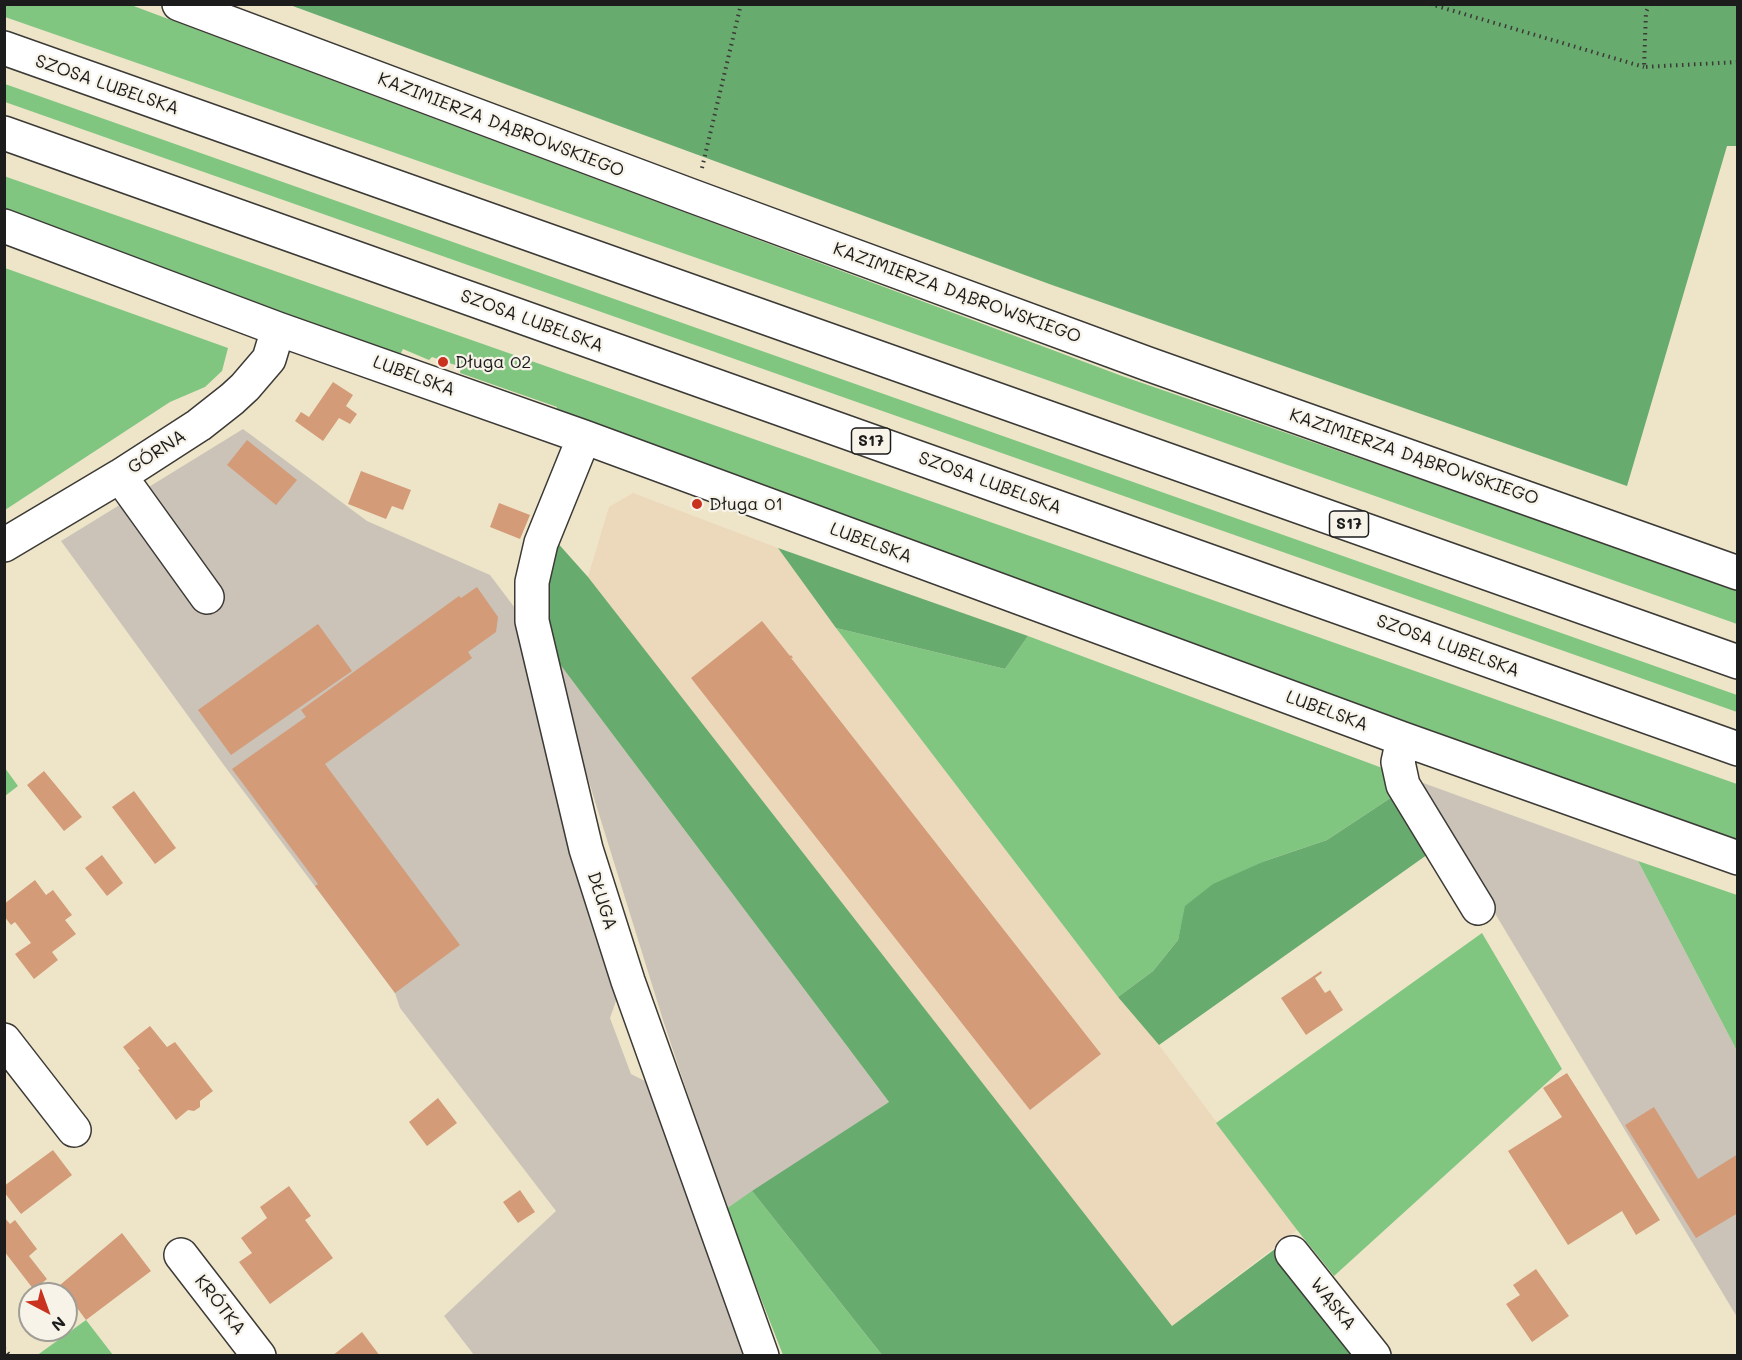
<!DOCTYPE html>
<html>
<head>
<meta charset="utf-8">
<style>
	body { margin:0 }
	#map { position:relative; width:1742px; height:1360px; overflow:hidden; background:#eee5c9; font-family:Mali,sans-serif }
	canvas { display:block }
	.frame { position:absolute; inset:0; border:6px solid #1c1c1c; pointer-events:none }
	.north { position:absolute; left:18px; top:1282px; width:60px; height:60px; box-sizing:border-box; background:#f7f3e8; border:2px solid #9f9d96; border-radius:50%; rotate:139deg; font-size:16px; font-weight:700; line-height:24px; text-align:center; color:#1c1c1c }
	.north::after { content:''; display:block; margin:auto; width:21px; height:27px; background:#c8321e; clip-path:polygon(50% 0,100% 100%,50% 72%,0 100%) }
</style>
</head>
<body>
<div id="map">
<canvas width="1742" height="1360"></canvas>
<div class="frame"></div>
<div class="north">N</div>
</div>
<script>
const ctx = document.querySelector('canvas').getContext('2d');
ctx.lineJoin = 'round';
function paint(path, color) {
  ctx.fillStyle = color;
  ctx.fill(path, 'evenodd');
}
function poly(rows) {
  const path = new Path2D();
  for (const r of rows) {
    path.moveTo(r[0], r[1]);
    for (let i = 2; i < r.length; i += 2) path.lineTo(r[i], r[i + 1]);
  }
  return path;
}
function trace(path, color, width, dash) {
  ctx.strokeStyle = color;
  ctx.lineWidth = width;
  ctx.lineCap = dash ? 'butt' : 'round';
  ctx.setLineDash(dash || []);
  ctx.stroke(path);
}
function write(font, color, halo, rows, align = 'center') {
  ctx.font = font + ' Mali,sans-serif';
  ctx.lineWidth = 4.5;
  ctx.setLineDash([]);
  ctx.textBaseline = 'middle';
  ctx.strokeStyle = halo;
  ctx.fillStyle = color;
  for (const [text, x, y, turn = 0] of rows) {
    ctx.save();
    ctx.translate(x, y);
    ctx.rotate((+turn || 0) * Math.PI / 180);
    ctx.textAlign = isNaN(turn) ? turn : align;
    if (halo) ctx.strokeText(text, 0, 0);
    ctx.fillText(text, 0, 0);
    ctx.restore();
  }
}
paint(poly([
	[633,493,778,548,836,628,1118,997,1159,1045,1297,1230,1172,1326,588,577,609,507]
]), '#ecd8ba');
paint(poly([
	[243,429,367,521,490,575,518,612,576,873,617,998,610,1018,631,1074,653,1085,746,1355,474,1355,444,1316,556,1211,400,1008,395,993,223,764,61,541],
	[547,647,889,1102,726,1209,663,1020],
	[1415,780,1638,861,1737,1051,1737,1317]
]), '#cbc3b8');
paint(poly([
	[5,5,131,5,1122,376,1737,589,1737,624,1047,380,5,17],
	[5,84,1737,695,1737,712,5,102],
	[4,176,1737,784,1737,840,1174,642,555,416,557,407,460,373,461,367,432,357,429,360,403,349,399,357,5,213],
	[5,268,228,348,222,371,205,387,170,402,5,510],
	[836,628,1005,669,1028,636,1385,769,1398,793,1327,840,1265,861,1186,906,1178,940,1153,971,1118,997],
	[5,768,18,786,5,796],
	[1638,861,1737,895,1737,1051],
	[1482,933,1562,1069,1334,1276,1297,1230,1216,1123],
	[752,1191,882,1355,783,1355,726,1209],
	[86,1320,113,1355,36,1356]
]), '#80c681');
paint(poly([
	[290,5,1737,5,1737,146,1727,146,1627,486,1052,285],
	[555,540,588,577,1172,1326,1275,1249,1360,1355,882,1355,752,1191,889,1102,547,647,541,608],
	[778,548,1028,636,1005,669,836,628],
	[1398,793,1431,852,1159,1045,1118,997,1153,971,1178,940,1185,906,1213,884,1265,861,1327,840]
]), '#68ab6f');
paint(poly([
	[333,382,353,395,346,406,357,414,350,424,339,418,323,441,295,421,301,412,309,417],
	[247,440,297,480,276,505,227,465],
	[361,471,411,490,403,510,392,506,386,519,348,504],
	[499,503,530,515,520,539,490,527],
	[477,587,498,617,496,632,468,652,472,658,325,764,460,945,395,993,315,886,318,884,232,769,306,717,301,710,459,596,461,598],
	[762,621,790,656,791,655,793,658,791,658,1101,1054,1030,1110,691,678],
	[318,624,352,671,231,755,198,710],
	[44,771,82,817,64,831,27,785],
	[134,791,176,848,155,864,112,807],
	[102,855,123,883,107,896,85,868],
	[35,880,46,895,53,890,72,915,65,920,76,934,52,952,58,960,34,979,15,954,31,943,15,922,11,925,4,916,4,904],
	[1321,971,1322,973,1315,978,1325,993,1330,990,1343,1010,1306,1035,1281,998],
	[150,1026,167,1047,175,1042,213,1091,200,1101,200,1107,194,1111,188,1110,176,1120,138,1070,140,1069,123,1047],
	[1567,1073,1660,1220,1636,1235,1622,1211,1568,1245,1508,1151,1562,1117,1543,1088],
	[438,1098,457,1123,427,1146,409,1122],
	[1654,1107,1698,1179,1738,1154,1738,1213,1696,1238,1625,1125],
	[53,1150,72,1175,21,1214,4,1192,4,1186],
	[289,1186,311,1216,305,1220,333,1258,270,1304,239,1262,252,1253,241,1238,267,1218,260,1207],
	[520,1190,535,1212,518,1223,503,1202],
	[4,1217,10,1224,15,1220,37,1249,29,1256,47,1279,34,1290,4,1251],
	[122,1233,151,1271,86,1320,60,1285],
	[1536,1269,1569,1316,1532,1342,1506,1304,1520,1295,1513,1285],
	[362,1332,380,1356,332,1356]
]), '#d39b78');
const minor = poly([
	[179,4,692,196,1148,364,1738,573],
	[4,226,278,329,584,437,1403,739,1738,858],
	[584,437,541,543,532,582,532,621,586,849,628,981,762,1356],
	[120,476,207,597],
	[4,545,120,476,199,425,232,399,245,387,269,359,278,329],
	[1403,739,1398,762,1403,785,1478,908],
	[4,1040,74,1130],
	[1292,1253,1374,1356],
	[181,1255,259,1356]
]);
const highway = poly([
	[4,48,1738,662],
	[4,133,1738,749]
]);
trace(minor, '#3c3a36', 36);
trace(highway, '#3c3a36', 36);
trace(poly([
	[1430,4,1644,67],
	[1650,4,1646,12,1644,67,1738,62],
	[702,168,741,4],
	[4,1348,10,1356]
]), '#3c3a36', 4, [1.5, 4.5]);
trace(minor, '#fff', 33);
trace(highway, '#fff', 33);
for (const [x, y, r, color] of [
	[443,362,6,"#c8321e"],
	[697,504,6,"#c8321e"]
]) {
  const dot = new Path2D();
  dot.arc(x, y, r, 0, 2 * Math.PI);
  ctx.fillStyle = color;
  ctx.fill(dot);
  trace(dot, '#f7f3e8', 2);
}
for (const [x, y, w] of [
	[871,441,39],
	[1349,524,39]
]) {
  const box = new Path2D();
  box.roundRect(x - w / 2, y - 13, w, 26, 4.5);
  ctx.fillStyle = '#f7f3e8';
  ctx.fill(box);
  trace(box, '#1c1c1c', 1.5);
}
write('bold 16px', '#1c1c1c', null, [
	["S17",871,441],
	["S17",1349,524]
]);
write('18px', '#1c1c1c', '#f7f3e8', [
	["SZOSA LUBELSKA",107,85,19],
	["KAZIMIERZA DĄBROWSKIEGO",501,125,21],
	["KAZIMIERZA DĄBROWSKIEGO",957,293,20],
	["SZOSA LUBELSKA",532,321,20],
	["LUBELSKA",414,376,20],
	["GÓRNA",157,452,-33],
	["KAZIMIERZA DĄBROWSKIEGO",1414,457,19],
	["SZOSA LUBELSKA",990,483,20],
	["LUBELSKA",871,543,20],
	["SZOSA LUBELSKA",1448,646,20],
	["LUBELSKA",1327,711,20],
	["DŁUGA",602,901,72],
	["WĄSKA",1333,1304,51],
	["KRÓTKA",220,1305,52]
]);
write('18px', '#1c1c1c', '#f7f3e8', [
	["Długa 02",455,362],
	["Długa 01",709,504]
], 'left');
</script>
</body>
</html>
